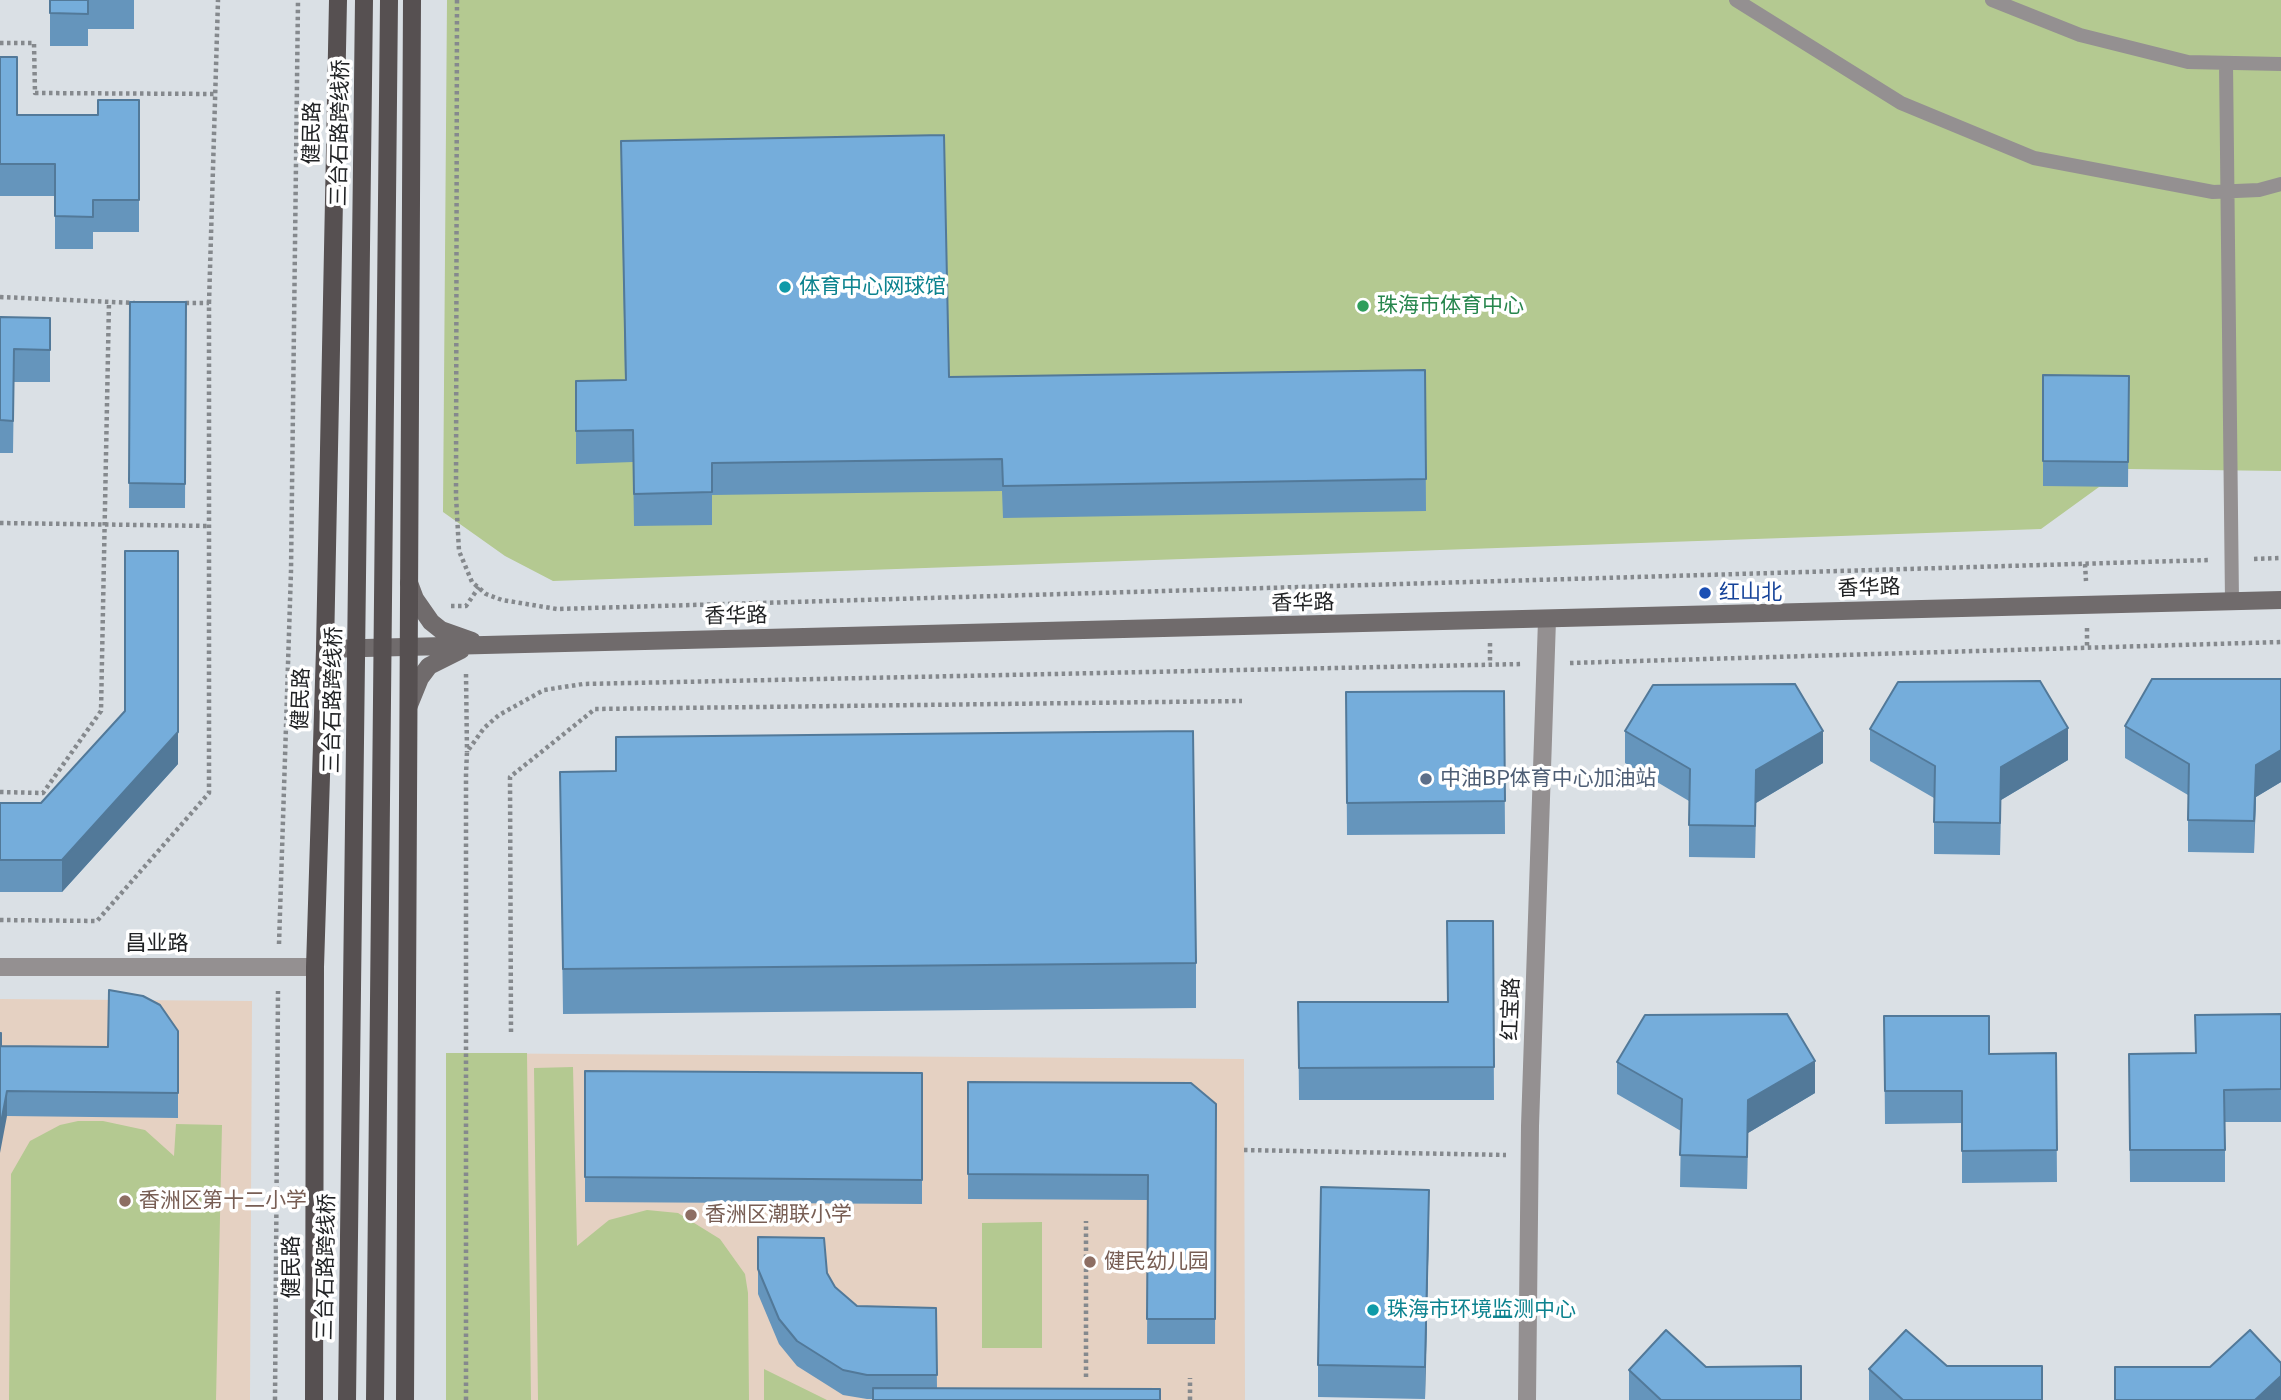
<!DOCTYPE html>
<html>
<head>
<meta charset="utf-8">
<style>
	body { margin:0 }
	canvas { display:block; background:#dae0e5 }
</style>
</head>
<body>
<canvas width="2281" height="1400"></canvas>
<script>
const ctx = document.querySelector('canvas').getContext('2d');
ctx.lineJoin = 'round';
function paint(path, color) {
  ctx.fillStyle = color;
  ctx.fill(path, 'evenodd');
}
function poly(rows) {
  const path = new Path2D();
  for (const r of rows) {
    path.moveTo(r[0], r[1]);
    for (let i = 2; i < r.length; i += 2) path.lineTo(r[i], r[i + 1]);
  }
  return path;
}
function trace(path, color, width, dash) {
  ctx.strokeStyle = color;
  ctx.lineWidth = width;
  ctx.lineCap = dash ? 'butt' : 'round';
  ctx.setLineDash(dash || []);
  ctx.stroke(path);
}
function write(font, color, halo, rows, align = 'center') {
  ctx.font = font + ' "Public Sans","Noto Sans SC",sans-serif';
  ctx.lineWidth = 7;
  ctx.setLineDash([]);
  ctx.textBaseline = 'middle';
  ctx.strokeStyle = halo;
  ctx.fillStyle = color;
  for (const [text, x, y, turn = 0] of rows) {
    ctx.save();
    ctx.translate(x, y);
    ctx.rotate((+turn || 0) * Math.PI / 180);
    ctx.textAlign = isNaN(turn) ? turn : align;
    if (halo) ctx.strokeText(text, 0, 0);
    ctx.fillText(text, 0, 0);
    ctx.restore();
  }
}
paint(poly([
	[0,999,252,1001,250,1400,0,1400],
	[446,1053,1244,1059,1245,1400,446,1400]
]), '#e5d1c2');
paint(poly([
	[447,0,2281,0,2281,471,2128,469,2128,487,2099,487,2041,529,553,581,505,556,443,512],
	[446,1053,527,1053,531,1400,446,1400],
	[573,1067,577,1246,609,1220,647,1210,678,1213,720,1239,745,1274,748,1293,749,1400,538,1400,534,1068],
	[78,1121,103,1121,145,1130,174,1156,176,1124,222,1125,216,1400,9,1400,11,1174,30,1141,60,1125],
	[1042,1222,1042,1348,982,1348,982,1223],
	[764,1369,827,1400,764,1400]
]), '#b4c991');
trace(poly([
	[457,0,456,496,459,551,472,582,486,594,502,600,557,609,2210,560],
	[0,43,34,43,35,93,215,94],
	[0,297,135,303],
	[209,303,218,0],
	[0,523,209,526],
	[2254,559,2281,558],
	[2085,564,2086,581],
	[451,606,466,606,479,587],
	[2087,628,2087,648],
	[1490,643,1490,664],
	[1570,663,2281,642],
	[466,674,467,752],
	[0,792,43,793,101,711,109,302],
	[0,920,97,921,209,793,209,303,183,303],
	[279,944,291,571,298,0],
	[511,1032,510,777,595,709,1242,701],
	[1244,1150,1506,1155],
	[1086,1377,1086,1221],
	[275,1400,278,991],
	[466,1400,466,774,467,752,484,728,499,715,544,690,583,684,1523,664],
	[1190,1400,1190,1378]
]), '#85898d', 4.5, [3.5, 3.5]);
trace(poly([
	[1736,0,1901,103,2034,158,2213,192,2259,190,2281,184],
	[1992,0,2080,35,2188,62,2281,64],
	[2226,63,2232,601]
]), '#949091', 14);
trace(poly([
	[0,967,315,967],
	[1527,1400,1530,1126,1547,620]
]), '#949091', 18);
trace(poly([
	[409,583,415,599,431,622,441,630,472,641],
	[325,649,2281,600],
	[409,705,420,678,429,666,461,650]
]), '#706b6c', 18);
trace(poly([
	[314,1400,315,967,325,649,338,0],
	[405,1400,412,0]
]), '#565051', 18);
trace(poly([
	[347,1400,364,0],
	[375,1400,389,0]
]), '#565051', 18);
paint(poly([
	[50,0,134,0,134,29,88,29,88,46,50,46],
	[0,57,17,115,98,115,139,100,139,232,93,232,93,249,55,249,55,196,0,196],
	[621,141,949,377,1425,370,1426,511,1003,518,1002,491,712,495,712,525,634,526,633,462,576,464,576,381,625,380],
	[130,302,186,302,185,508,129,508],
	[0,317,50,318,50,382,14,382,13,453,0,453],
	[2043,375,2129,376,2128,487,2043,486],
	[2281,679,2281,782,2256,797,2254,853,2188,852,2188,795,2125,758,2125,726],
	[1504,691,1505,834,1347,835,1346,692],
	[1870,729,2068,760,2001,800,2000,855,1934,854,1934,798,1870,761],
	[1625,731,1823,763,1756,803,1755,858,1689,857,1689,801,1625,763],
	[178,764,62,892,0,892,0,803,41,803],
	[560,772,1196,963,1196,1008,563,1014],
	[1493,921,1494,1100,1299,1100,1298,1002,1447,1002],
	[2281,1014,2281,1122,2225,1122,2225,1182,2130,1182,2129,1054,2195,1053,2195,1015],
	[1884,1016,1989,1054,2056,1053,2057,1182,1962,1183,1962,1123,1885,1124],
	[178,1031,178,1118,7,1116,1,1046,108,1047],
	[1617,1062,1815,1093,1748,1133,1747,1189,1680,1187,1681,1131,1617,1094],
	[585,1071,922,1073,922,1204,585,1202],
	[968,1082,1216,1104,1215,1344,1147,1344,1148,1200,968,1199],
	[1429,1222,1425,1399,1318,1397,1318,1365],
	[758,1237,827,1273,835,1287,857,1306,936,1308,937,1388,873,1399,867,1399,843,1395,797,1366,779,1344,758,1294],
	[1947,1366,2042,1400,1869,1400,1869,1369],
	[1706,1367,1801,1400,1629,1400,1629,1370]
]), '#6595bc');
paint(poly([
	[178,551,178,764,62,892,62,860,178,732],
	[2068,728,2068,760,2001,800,2000,855,2001,767],
	[1823,731,1823,763,1756,803,1755,858,1756,770],
	[2281,750,2281,782,2256,797,2254,853,2256,765],
	[1815,1061,1815,1093,1748,1133,1747,1189,1748,1100],
	[7,1091,7,1116,0,1153,0,1128],
	[1429,1190,1429,1222,1425,1399,1425,1367],
	[2281,1376,2281,1400,2255,1400]
]), '#527999');
const building = poly([
	[50,0,88,0,88,14,50,13,50,0],
	[0,57,17,57,17,115,98,115,98,100,139,100,139,200,93,200,93,217,55,216,55,164,0,164,0,57],
	[944,135,949,377,1425,370,1426,479,1003,486,1002,459,712,463,712,492,634,494,633,430,576,431,576,381,626,380,621,141,944,135],
	[130,302,186,302,185,484,129,483,130,302],
	[0,317,50,318,50,350,14,349,13,421,0,420,0,317],
	[2043,375,2129,376,2128,462,2043,461,2043,375],
	[125,551,178,551,178,732,62,860,0,860,0,803,41,803,125,711,125,551],
	[2152,679,2281,679,2281,750,2256,765,2254,821,2188,820,2189,764,2125,726,2152,679],
	[2040,681,2068,728,2001,767,2000,823,1934,822,1935,766,1870,729,1898,682,2040,681],
	[1795,684,1823,731,1756,770,1755,826,1689,825,1690,769,1625,731,1653,685,1795,684],
	[1504,691,1505,801,1347,803,1346,692,1504,691],
	[1193,731,1196,963,563,969,560,772,616,771,616,737,1193,731],
	[1447,921,1493,921,1494,1067,1299,1068,1298,1002,1448,1002,1447,921],
	[109,990,143,996,160,1005,178,1031,178,1093,7,1091,0,1128,0,1033,1,1033,1,1046,108,1047,109,990],
	[1787,1014,1815,1061,1748,1100,1747,1157,1680,1155,1682,1099,1617,1062,1645,1015,1787,1014],
	[2281,1014,2281,1089,2224,1090,2225,1150,2130,1150,2129,1054,2196,1053,2195,1015,2281,1014],
	[1884,1016,1989,1016,1989,1054,2056,1053,2057,1150,1962,1151,1962,1091,1885,1091,1884,1016],
	[585,1071,922,1073,922,1180,585,1177,585,1071],
	[968,1082,1191,1083,1216,1104,1215,1319,1147,1319,1148,1175,968,1174,968,1082],
	[1321,1187,1429,1190,1425,1367,1318,1365,1321,1187],
	[758,1237,824,1238,827,1273,835,1287,857,1306,936,1308,937,1375,867,1375,843,1370,797,1341,779,1319,758,1269,758,1237],
	[1666,1330,1706,1367,1801,1366,1801,1400,1661,1400,1629,1370,1666,1330],
	[1906,1330,1947,1366,2042,1366,2042,1400,1903,1400,1869,1369,1906,1330],
	[2250,1330,2281,1363,2281,1376,2255,1400,2115,1400,2115,1367,2210,1367,2250,1330],
	[873,1388,1160,1389,1160,1400,873,1400,873,1388]
]);
paint(building, '#75addb');
trace(building, '#527999', 2);
for (const [x, y, r, color] of [
	[785,287,7,"#0f9aa8"],
	[1363,306,7,"#2e9e5b"],
	[1705,593,7,"#1a4fb4"],
	[1426,779,7,"#5c6f8a"],
	[125,1201,7,"#8d6e63"],
	[691,1215,7,"#8d6e63"],
	[1090,1262,7,"#8d6e63"],
	[1373,1310,7,"#0f9aa8"]
]) {
  const dot = new Path2D();
  dot.arc(x, y, r, 0, 2 * Math.PI);
  ctx.fillStyle = color;
  ctx.fill(dot);
  trace(dot, '#fff', 2.5);
}
write('21px', '#202224', '#fff', [
	["健民路",312,133,-89],
	["三台石路跨线桥",340,133,-89],
	["香华路",1869,588,-2],
	["香华路",1303,603,-1],
	["香华路",736,616,-1],
	["健民路",301,699,-88],
	["三台石路跨线桥",333,700,-89],
	["昌业路",157,944],
	["红宝路",1511,1009,-88],
	["健民路",292,1267,-90],
	["三台石路跨线桥",326,1267,-89]
]);
write('21px', '#0d838f', '#fff', [
	["体育中心网球馆",799,287],
	["珠海市环境监测中心",1387,1310]
], 'left');
write('21px', '#27864d', '#fff', [
	["珠海市体育中心",1377,306]
], 'left');
write('21px', '#164399', '#fff', [
	["红山北",1719,593]
], 'left');
write('21px', '#4e5e75', '#fff', [
	["中油BP体育中心加油站",1440,779]
], 'left');
write('21px', '#785e54', '#fff', [
	["香洲区第十二小学",139,1201],
	["香洲区潮联小学",705,1215],
	["健民幼儿园",1104,1262]
], 'left');
</script>
</body>
</html>
